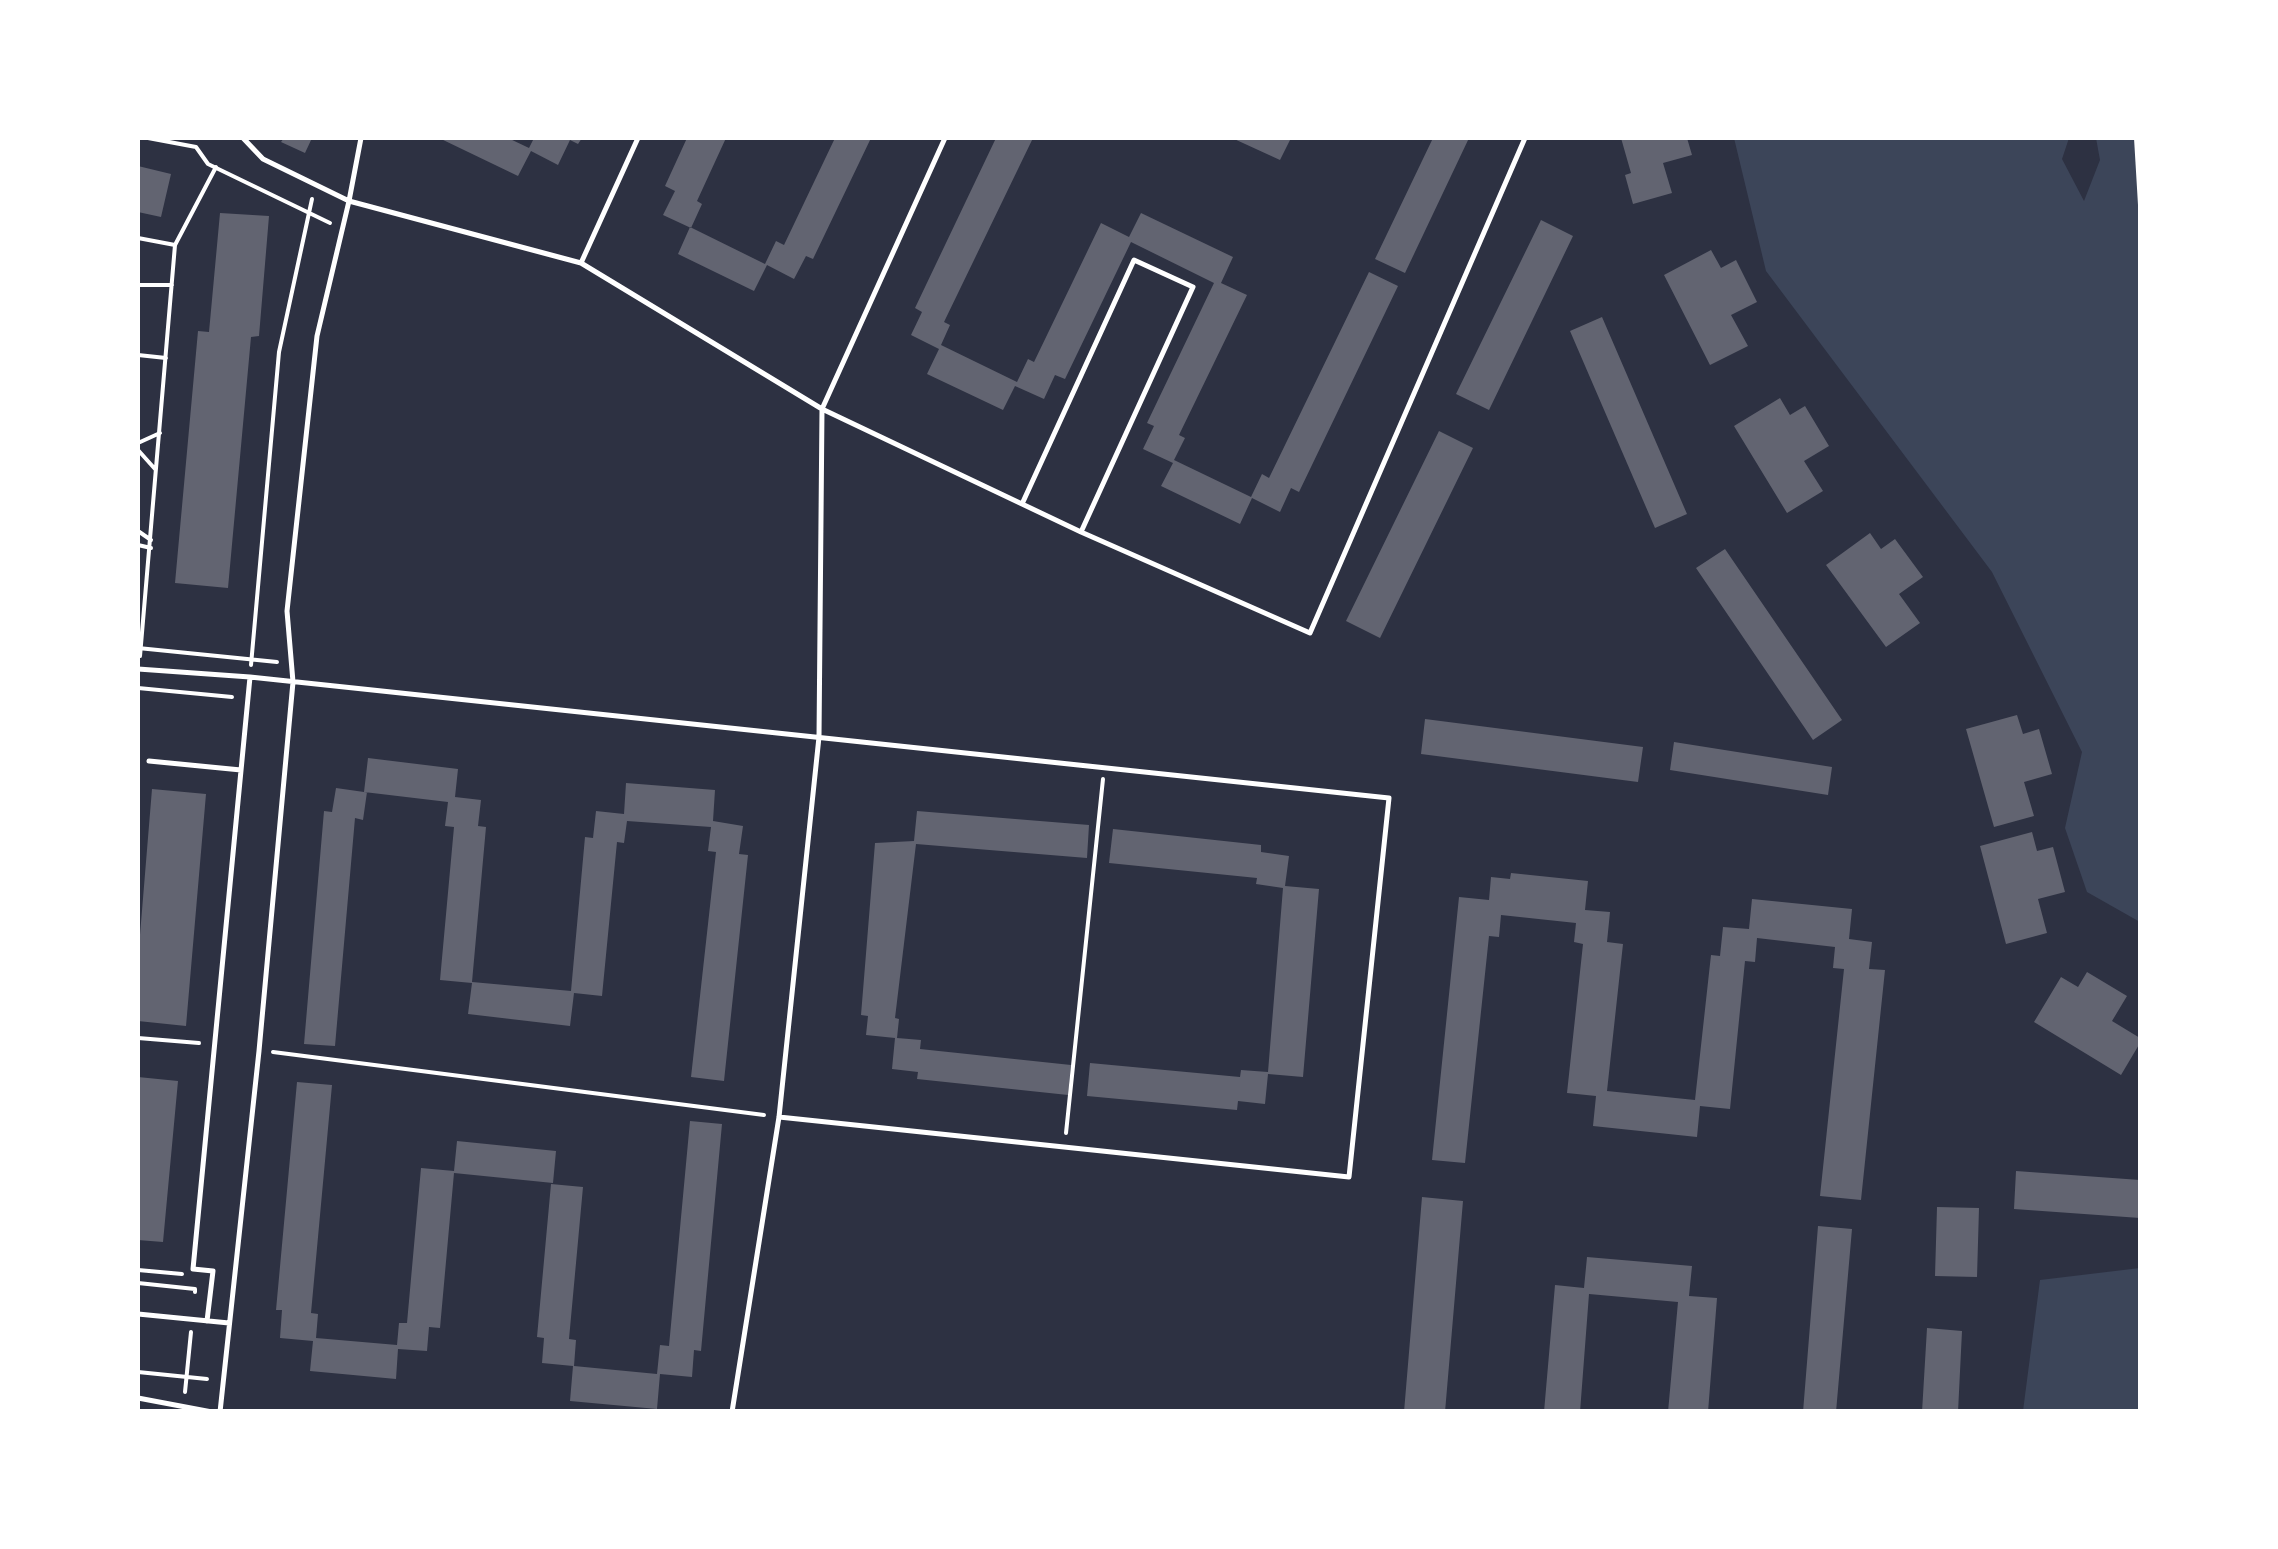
<!DOCTYPE html>
<html>
<head>
<meta charset="utf-8">
<style>
	body { margin:0 }
	#map { position:relative; width:2278px; height:1549px; overflow:hidden; background:#2d3142; font-family:"Times New Roman",serif }
	canvas { display:block }
	.frame { position:absolute; inset:0; border:140px solid #fff; pointer-events:none }
</style>
</head>
<body>
<div id="map">
<canvas width="2278" height="1549"></canvas>
<div class="frame"></div>
</div>
<script>
const ctx = document.querySelector('canvas').getContext('2d');
ctx.lineJoin = 'round';
function paint(path, color) {
  ctx.fillStyle = color;
  ctx.fill(path, 'evenodd');
}
function poly(rows) {
  const path = new Path2D();
  for (const r of rows) {
    path.moveTo(r[0], r[1]);
    for (let i = 2; i < r.length; i += 2) path.lineTo(r[i], r[i + 1]);
  }
  return path;
}
function trace(path, color, width, dash) {
  ctx.strokeStyle = color;
  ctx.lineWidth = width;
  ctx.lineCap = dash ? 'butt' : 'round';
  ctx.setLineDash(dash || []);
  ctx.stroke(path);
}
paint(poly([
	[1734,138,2069,138,2062,159,2084,201,2100,160,2096,138,2140,138,2140,922,2087,892,2065,828,2082,752,1992,572,1766,271],
	[2140,1268,2140,1411,2023,1411,2040,1280]
]), '#3c4559');
paint(poly([
	[284,138,312,138,305,153,281,142],
	[439,138,508,138,529,148,534,138,582,138,578,144,570,140,558,165,531,151,518,176],
	[687,138,726,138,697,201,702,204,691,228,663,215,675,191,665,186],
	[835,138,871,138,813,259,806,256,794,279,767,265,754,291,678,254,690,227,765,264,776,241,784,245],
	[996,138,1033,138,944,322,950,325,941,345,1017,382,1028,359,1034,362,1101,223,1129,237,1141,213,1233,257,1221,283,1247,295,1179,435,1185,438,1174,460,1251,497,1262,474,1269,478,1369,272,1398,286,1299,492,1291,488,1280,512,1252,498,1240,524,1161,486,1173,463,1143,449,1154,426,1147,423,1214,283,1131,242,1065,379,1055,375,1044,399,1015,386,1003,410,927,374,939,349,911,335,922,312,915,308],
	[1232,138,1291,138,1280,160],
	[1433,138,1469,138,1405,273,1375,259],
	[1621,138,1687,138,1692,155,1663,163,1672,193,1633,204,1625,175,1631,173],
	[138,166,171,174,161,217,138,212],
	[220,213,269,216,259,336,251,337,228,588,175,583,198,331,209,332],
	[1541,220,1573,236,1489,410,1456,394],
	[1711,250,1721,268,1736,260,1757,302,1731,315,1748,346,1710,365,1664,275],
	[1602,317,1687,514,1655,528,1570,331],
	[1780,398,1790,415,1805,406,1829,446,1804,461,1823,491,1787,513,1734,426],
	[1439,431,1473,448,1380,638,1346,621],
	[1870,533,1881,549,1895,539,1923,577,1899,594,1920,623,1886,647,1826,565],
	[1725,549,1842,720,1813,740,1696,568],
	[2017,715,2023,734,2039,729,2052,774,2024,782,2034,816,1994,827,1966,729],
	[1425,719,1643,747,1638,782,1421,754],
	[1674,742,1832,767,1828,795,1670,770],
	[368,758,458,769,455,797,481,800,478,826,486,827,472,982,571,991,585,837,593,838,596,811,624,814,626,783,715,790,713,821,743,826,739,854,748,855,724,1081,691,1077,716,852,708,851,711,827,627,821,624,843,617,842,602,996,574,993,570,1026,468,1014,472,983,440,980,454,827,445,826,448,802,364,792,367,792,363,820,355,818,335,1046,304,1044,324,811,332,812,336,788,364,792],
	[152,789,206,794,186,1026,138,1021,138,959],
	[917,811,1089,825,1087,858,916,844,895,1018,899,1019,897,1038,921,1040,920,1049,1071,1065,1068,1095,917,1079,918,1072,892,1069,895,1038,866,1035,868,1016,861,1015,875,843,914,841],
	[1113,829,1261,845,1261,852,1289,856,1285,886,1319,889,1303,1077,1268,1074,1265,1104,1238,1101,1237,1110,1087,1096,1090,1063,1240,1077,1241,1070,1268,1072,1283,888,1256,884,1257,878,1109,863],
	[2032,832,2037,851,2053,847,2065,892,2038,899,2047,933,2006,944,1980,846],
	[1511,873,1588,881,1585,910,1610,912,1607,942,1623,944,1607,1091,1695,1100,1711,955,1720,956,1723,927,1749,929,1752,899,1852,909,1849,939,1872,942,1869,969,1885,970,1861,1200,1820,1196,1844,969,1833,968,1835,947,1757,938,1755,962,1745,961,1730,1109,1700,1106,1697,1137,1593,1126,1596,1096,1567,1093,1583,944,1574,942,1576,923,1501,915,1499,937,1489,936,1465,1163,1432,1160,1459,897,1489,900,1491,877,1510,879],
	[2087,972,2127,996,2112,1021,2140,1038,2140,1043,2121,1075,2034,1022,2061,977,2078,987],
	[138,1077,178,1081,163,1242,138,1240],
	[297,1082,332,1085,311,1313,318,1314,316,1338,397,1345,399,1323,407,1323,421,1168,454,1171,457,1141,556,1151,553,1183,454,1173,440,1328,429,1327,427,1351,398,1349,396,1379,310,1371,313,1341,280,1338,282,1310,276,1310],
	[690,1121,722,1124,701,1351,694,1350,692,1377,660,1374,657,1409,570,1401,573,1366,542,1363,544,1338,537,1337,551,1184,583,1187,569,1339,576,1340,574,1366,657,1374,660,1345,669,1346],
	[2016,1171,2140,1180,2140,1218,2014,1209],
	[1422,1197,1463,1201,1445,1412,1404,1412],
	[1937,1207,1979,1208,1977,1277,1935,1276],
	[1818,1226,1852,1229,1836,1412,1803,1412],
	[1587,1257,1692,1266,1689,1296,1717,1298,1708,1412,1668,1412,1678,1302,1589,1294,1580,1412,1544,1412,1555,1285,1584,1288],
	[1927,1328,1962,1331,1958,1412,1922,1412]
]), '#626471');
trace(poly([
	[148,138,196,147,208,164,330,223],
	[2136,138,2140,205],
	[138,238,175,245],
	[138,285,172,285],
	[138,355,166,358],
	[138,443,160,433],
	[138,450,155,469],
	[138,531,151,540],
	[138,545,151,548],
	[138,648,277,662],
	[140,656,175,245,216,167],
	[251,665,279,352,312,199],
	[138,688,232,697],
	[138,1038,199,1043],
	[273,1052,764,1115],
	[1066,1133,1103,779],
	[138,1270,182,1274],
	[138,1283,195,1289,195,1292],
	[138,1372,207,1379],
	[185,1392,191,1332]
]), '#fff', 4);
trace(poly([
	[243,138,263,159,349,201,361,138],
	[581,263,638,138],
	[1022,504,1134,260,1193,287,1081,532],
	[138,669,250,677,1389,798,1349,1177,779,1117],
	[149,761,241,770],
	[138,1314,229,1323],
	[207,1321,213,1271,193,1269,250,677],
	[138,1398,212,1412],
	[220,1412,259,1051,293,682,287,611,317,336,349,201,581,263,822,409,1081,532,1310,633,1525,138],
	[732,1412,779,1117,819,737,822,409,945,138]
]), '#fff', 5);
</script>
</body>
</html>
